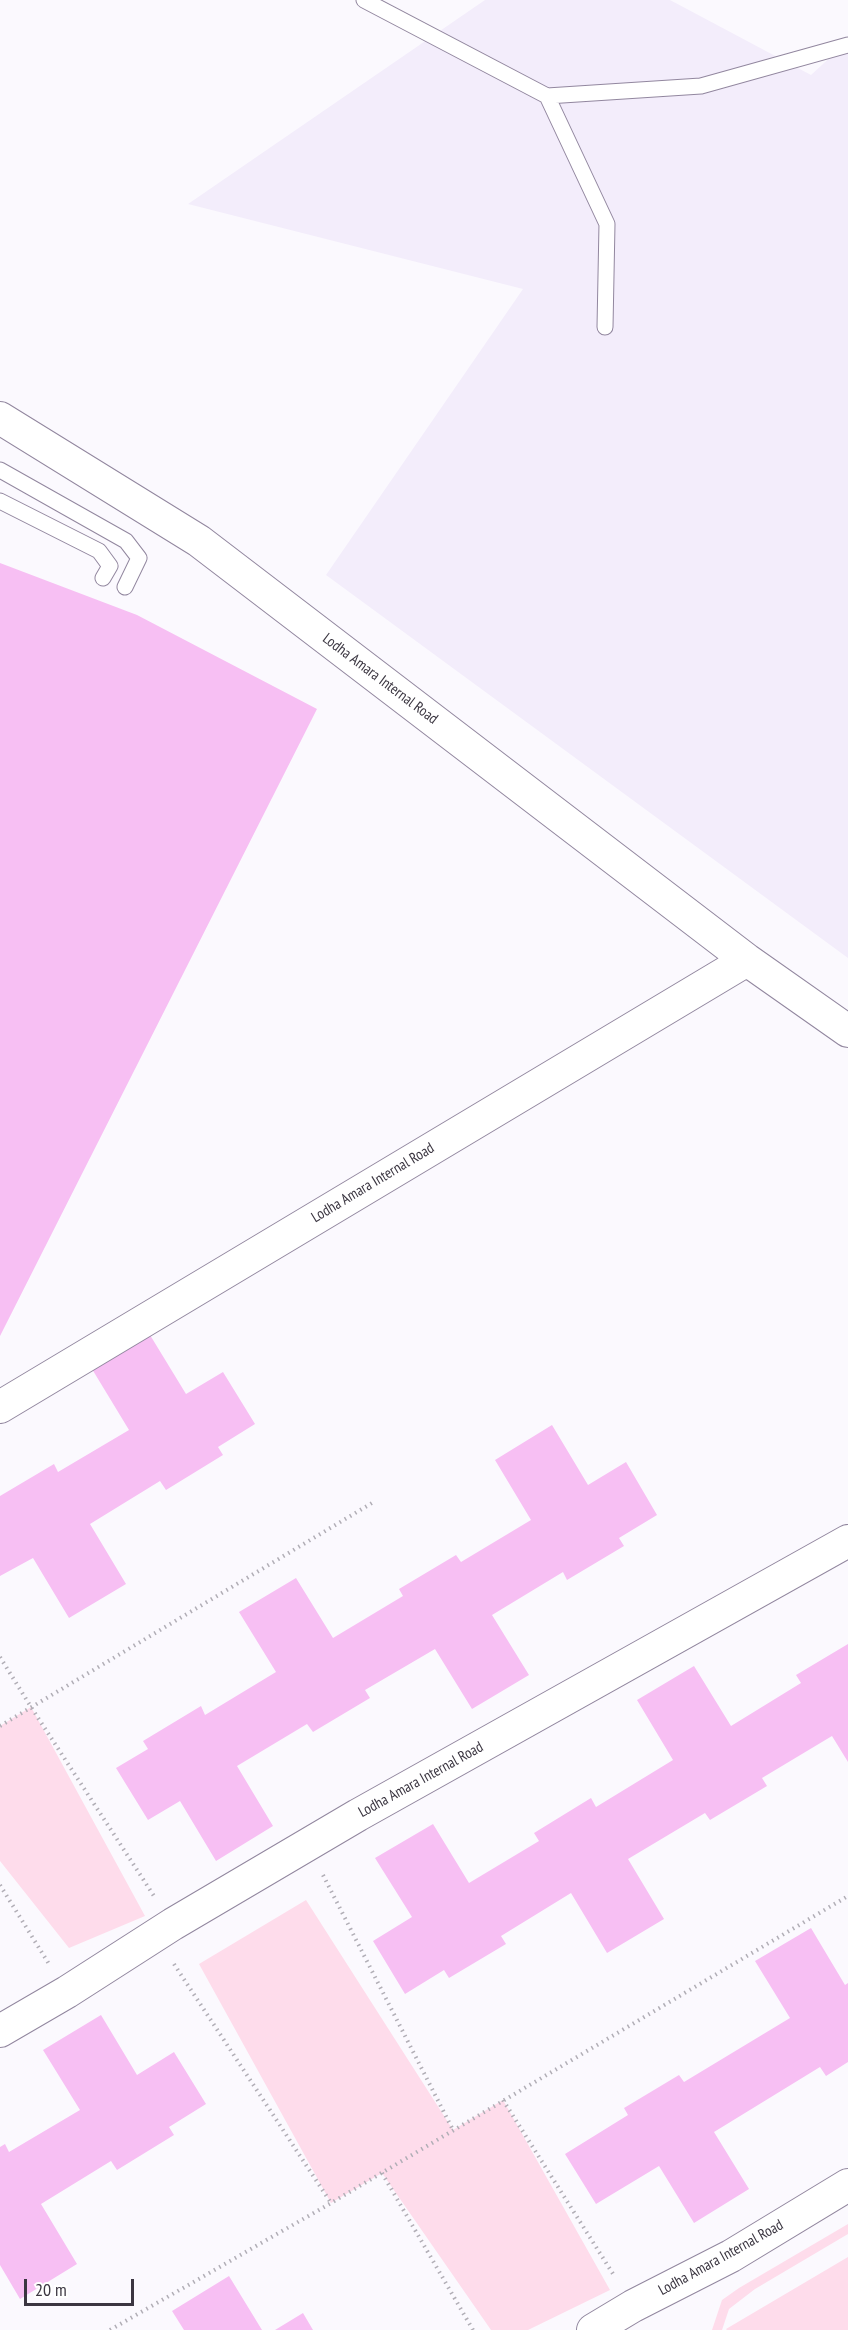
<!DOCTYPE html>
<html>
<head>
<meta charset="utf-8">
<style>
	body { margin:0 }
	#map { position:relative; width:848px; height:2330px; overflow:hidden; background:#fbf9fe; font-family:"PT Sans Narrow",sans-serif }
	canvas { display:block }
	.scale { position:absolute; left:24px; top:2279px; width:110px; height:27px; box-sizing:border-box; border:3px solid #3b3641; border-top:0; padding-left:8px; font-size:18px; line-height:21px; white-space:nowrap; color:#3b3641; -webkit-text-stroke:4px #fff; paint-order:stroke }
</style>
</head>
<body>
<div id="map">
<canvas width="848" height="2330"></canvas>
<div class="scale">20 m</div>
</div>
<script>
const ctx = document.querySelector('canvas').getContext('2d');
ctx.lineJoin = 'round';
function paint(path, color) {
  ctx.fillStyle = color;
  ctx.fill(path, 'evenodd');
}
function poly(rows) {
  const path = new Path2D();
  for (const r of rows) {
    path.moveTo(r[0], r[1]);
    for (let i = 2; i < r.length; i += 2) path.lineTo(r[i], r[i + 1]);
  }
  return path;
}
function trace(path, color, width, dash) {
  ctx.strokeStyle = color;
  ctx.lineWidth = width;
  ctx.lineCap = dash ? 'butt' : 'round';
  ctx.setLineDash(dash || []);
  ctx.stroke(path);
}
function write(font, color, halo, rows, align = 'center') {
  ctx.font = font + ' "PT Sans Narrow",sans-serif';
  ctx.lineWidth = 6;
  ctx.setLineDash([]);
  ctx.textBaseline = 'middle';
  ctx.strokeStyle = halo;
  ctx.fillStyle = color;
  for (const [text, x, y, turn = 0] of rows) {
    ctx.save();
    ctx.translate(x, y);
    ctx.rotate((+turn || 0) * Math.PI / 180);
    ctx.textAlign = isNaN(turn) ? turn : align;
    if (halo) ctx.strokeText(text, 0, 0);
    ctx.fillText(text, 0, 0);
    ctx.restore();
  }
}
paint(poly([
	[485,0,670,0,811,75,848,41,848,958,326,575,523,289,188,204]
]), '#f3edfb');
paint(poly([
	[31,1707,145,1916,69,1948,0,1861,0,1726],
	[306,1900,453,2130,503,2100,610,2290,528,2330,491,2330,382,2173,331,2203,199,1964],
	[848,2224,848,2234,755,2289,729,2309,722,2330,712,2330,722,2300,739,2288],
	[848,2257,848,2330,727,2330,726,2329]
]), '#fedceb');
paint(poly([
	[0,563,137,615,317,709,0,1336],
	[150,1335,186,1394,223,1372,255,1424,218,1447,223,1455,166,1490,160,1481,90,1524,126,1584,69,1618,33,1558,0,1576,0,1496,54,1464,58,1472,129,1430,92,1369],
	[552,1425,588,1485,626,1462,657,1515,619,1538,624,1546,567,1580,563,1572,492,1615,529,1675,472,1709,435,1649,365,1690,370,1698,313,1732,307,1724,237,1766,273,1826,216,1861,180,1801,148,1820,116,1768,148,1749,143,1741,201,1706,205,1715,276,1672,239,1612,296,1578,333,1638,403,1596,399,1589,456,1555,461,1562,531,1520,495,1460],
	[848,1644,848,1762,832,1736,762,1778,767,1786,710,1820,705,1813,628,1859,664,1919,607,1953,571,1893,501,1936,506,1944,449,1978,444,1970,405,1994,373,1941,412,1917,375,1858,433,1824,469,1883,539,1841,534,1833,591,1798,596,1807,673,1760,637,1700,694,1666,731,1726,801,1683,796,1675],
	[811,1928,845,1985,848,1983,848,2062,826,2076,820,2067,714,2132,749,2189,694,2223,659,2166,596,2204,565,2154,628,2115,624,2108,679,2075,684,2082,790,2018,755,1961],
	[101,2015,137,2075,174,2052,206,2104,169,2127,174,2135,117,2170,111,2161,41,2204,77,2264,20,2299,0,2265,0,2147,5,2144,9,2152,80,2110,43,2050],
	[229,2276,262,2330,184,2330,172,2311],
	[303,2313,313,2330,275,2330]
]), '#f7bff3');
const service = poly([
	[364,0,547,96,607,224,605,327],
	[547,96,701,86,848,45],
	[0,470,126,541,139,558,125,587],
	[0,501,99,551,110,566,103,578]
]);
const minor = poly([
	[0,418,199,541,747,960,848,1031],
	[0,1407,747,960],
	[0,2031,67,1992,173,1924,358,1815,848,1541],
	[593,2330,633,2306,731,2256,848,2185]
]);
trace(service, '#92879f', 17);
trace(minor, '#92879f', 34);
trace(poly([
	[0,1657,31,1707,154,1896],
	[0,1726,372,1503],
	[323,1875,453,2130],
	[0,1885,49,1964],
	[174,1964,331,2203],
	[503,2100,615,2277],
	[382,2173,473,2330],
	[110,2330,331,2203,848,1896]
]), '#b1aeb6', 4, [1.5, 4.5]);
trace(service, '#fff', 15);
trace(minor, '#fff', 32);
write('15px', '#3b3641', '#fff', [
	["Lodha Amara Internal Road",380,679,37],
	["Lodha Amara Internal Road",373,1183,-31],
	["Lodha Amara Internal Road",421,1780,-29],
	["Lodha Amara Internal Road",721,2258,-29]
]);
</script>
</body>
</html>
